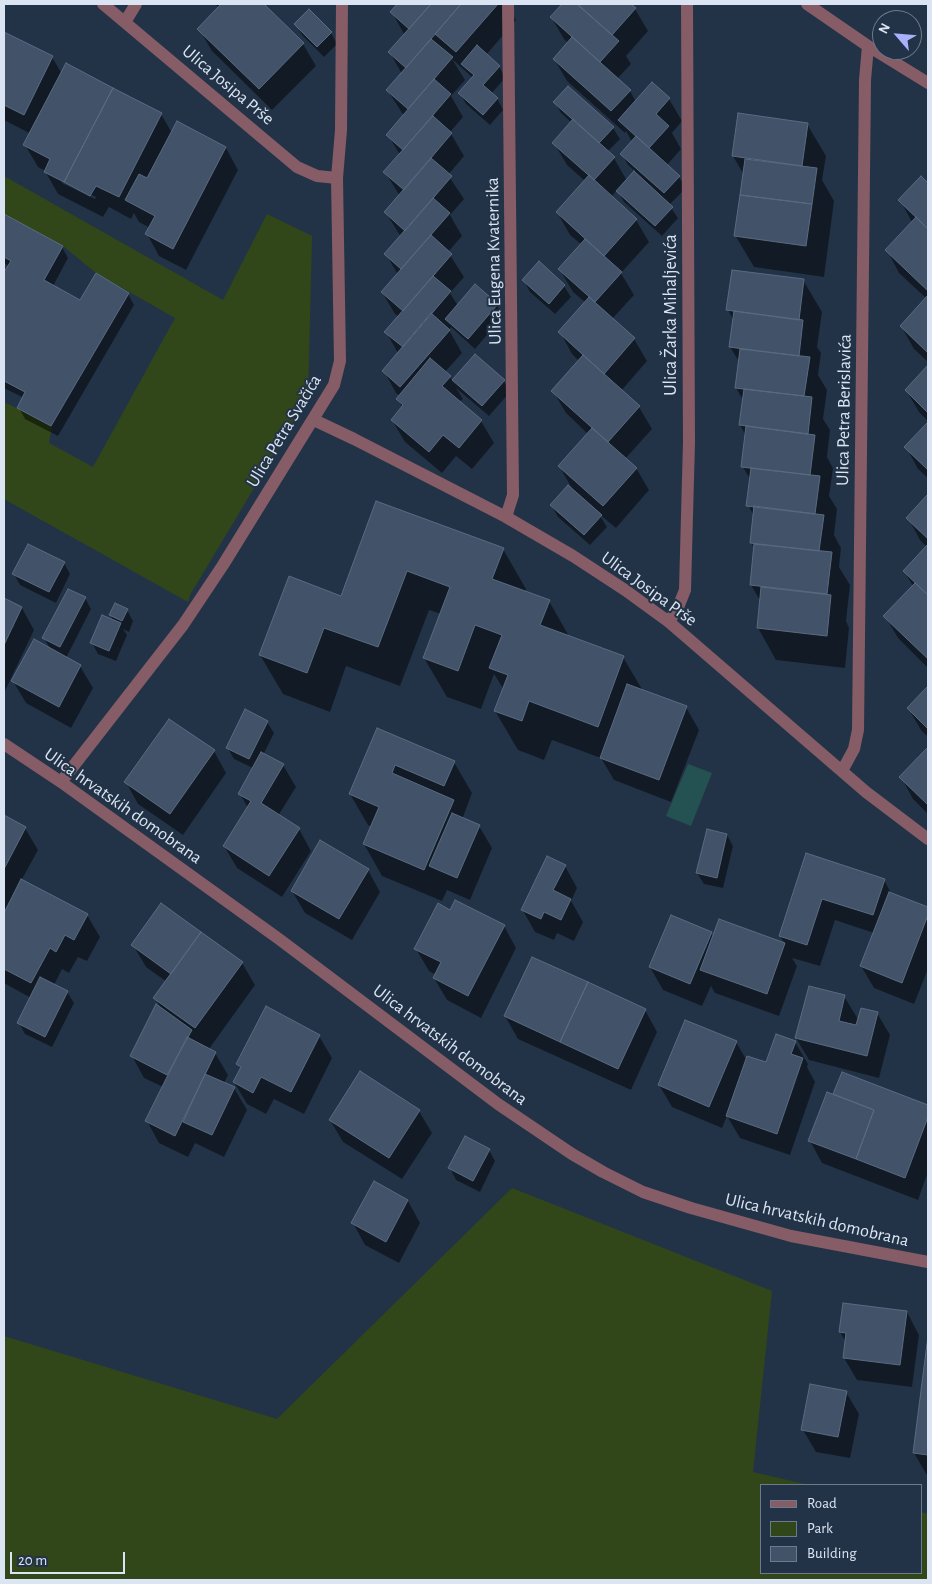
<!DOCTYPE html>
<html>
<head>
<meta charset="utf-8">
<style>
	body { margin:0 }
	#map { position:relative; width:932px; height:1584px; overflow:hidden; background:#233347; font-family:"Alegreya Sans",sans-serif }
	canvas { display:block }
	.frame { position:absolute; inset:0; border:5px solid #dae4f2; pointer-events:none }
	.legend { position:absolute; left:760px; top:1484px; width:162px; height:90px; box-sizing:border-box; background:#233347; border:1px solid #6c7a8b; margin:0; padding:6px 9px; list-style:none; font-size:15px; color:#dae4f2 }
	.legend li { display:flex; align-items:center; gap:10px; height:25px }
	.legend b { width:25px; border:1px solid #6c7a8b }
	.north { position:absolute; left:872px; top:10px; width:50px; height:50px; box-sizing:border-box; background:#233347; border:1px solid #6c7a8b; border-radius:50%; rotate:297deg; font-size:14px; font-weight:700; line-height:20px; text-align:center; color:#dae4f2 }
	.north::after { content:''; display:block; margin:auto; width:18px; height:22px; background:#a9b0fc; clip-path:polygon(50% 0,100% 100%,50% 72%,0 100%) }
	.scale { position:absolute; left:10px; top:1552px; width:115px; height:22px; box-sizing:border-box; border:2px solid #dae4f2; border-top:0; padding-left:6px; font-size:15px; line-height:18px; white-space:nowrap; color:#dae4f2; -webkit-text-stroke:4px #233347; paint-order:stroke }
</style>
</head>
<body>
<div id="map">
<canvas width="932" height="1584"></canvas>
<div class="frame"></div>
<ul class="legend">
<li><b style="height:6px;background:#865d66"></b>Road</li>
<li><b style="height:14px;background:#314719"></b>Park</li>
<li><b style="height:14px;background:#425369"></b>Building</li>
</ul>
<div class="north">N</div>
<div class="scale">20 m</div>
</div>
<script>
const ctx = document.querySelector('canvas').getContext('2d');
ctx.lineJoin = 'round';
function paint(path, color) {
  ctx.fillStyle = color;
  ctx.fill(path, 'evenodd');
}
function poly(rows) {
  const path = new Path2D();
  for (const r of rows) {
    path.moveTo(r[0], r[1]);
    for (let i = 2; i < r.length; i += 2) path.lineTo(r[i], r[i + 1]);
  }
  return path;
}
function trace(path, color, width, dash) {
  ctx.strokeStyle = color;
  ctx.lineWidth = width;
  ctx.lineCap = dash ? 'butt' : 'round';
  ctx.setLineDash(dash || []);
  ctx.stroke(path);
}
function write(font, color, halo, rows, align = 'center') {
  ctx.font = font + ' "Alegreya Sans",sans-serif';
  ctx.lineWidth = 4;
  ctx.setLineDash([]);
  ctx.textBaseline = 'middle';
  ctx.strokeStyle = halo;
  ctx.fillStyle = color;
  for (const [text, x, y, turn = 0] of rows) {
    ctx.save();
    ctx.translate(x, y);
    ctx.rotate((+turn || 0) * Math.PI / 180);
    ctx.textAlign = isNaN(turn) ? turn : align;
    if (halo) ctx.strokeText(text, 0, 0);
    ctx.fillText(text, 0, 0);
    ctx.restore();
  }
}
paint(poly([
	[4,176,223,300,267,214,312,236,308,398,190,595,188,602,4,499,4,402,52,425,49,443,93,467,175,318,96,273,63,246,4,214],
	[512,1188,772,1291,753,1472,809,1485,761,1485,761,1573,921,1573,921,1512,928,1514,928,1580,4,1580,4,1336,277,1419]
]), '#314719');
paint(poly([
	[688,764,712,773,691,826,666,816]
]), '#245152');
paint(poly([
	[215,4,263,4,303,44,316,66,272,110,212,51,199,29,219,8],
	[399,4,507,4,516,20,486,55,499,66,505,78,491,94,497,98,503,110,490,125,466,104,460,93,473,78,452,59,465,80,451,96,463,117,450,132,464,156,448,175,464,199,450,215,462,236,448,252,464,277,450,293,458,306,497,305,503,316,475,349,451,327,449,330,462,353,445,372,453,381,475,356,504,381,510,392,489,416,456,388,463,399,459,402,481,421,494,443,472,469,456,456,442,473,405,442,392,420,403,408,397,399,400,396,396,393,384,371,398,353,386,332,399,317,395,314,382,292,398,275,386,254,401,237,386,213,400,196,385,172,400,155,388,135,404,116,388,91,402,74,390,53,405,36,392,12],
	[563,4,629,4,635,9,648,31,626,56,631,64,617,79,630,91,636,102,669,99,682,121,672,133,681,149,667,165,679,177,686,188,669,205,678,218,662,236,624,202,617,190,611,197,636,220,649,242,621,273,634,295,612,319,634,339,647,361,621,391,639,407,652,429,625,459,636,468,649,490,616,528,599,514,607,527,590,545,558,517,551,505,573,490,559,466,588,434,566,413,553,391,579,361,572,354,560,332,586,303,573,292,560,270,582,245,570,235,557,212,585,181,567,165,554,143,572,123,561,113,555,102,613,128,620,139,607,152,614,158,627,181,635,171,628,165,622,154,632,142,626,131,625,133,567,81,554,59,568,43,564,39,551,17],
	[296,24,331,33,337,44,324,57,302,35],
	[4,34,52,57,62,74,161,114,172,133,226,148,238,170,186,270,159,256,147,234,150,228,139,222,134,213,131,219,109,207,103,217,58,194,45,171,38,167,25,145,31,134,4,120],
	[62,180,96,197,95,199,62,183],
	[739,114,807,124,826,156,822,180,834,201,824,277,754,267,735,235,744,175,733,156],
	[921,178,928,185,928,362,914,349,901,326,927,299,899,273,887,250,912,222,900,200],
	[4,215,62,247,68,258,53,286,80,302,128,294,134,305,58,436,25,419,19,408,24,398,4,388,4,274,9,266,4,263],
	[539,263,564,286,571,297,555,314,530,292,524,281],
	[803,280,822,312,817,347,821,353,818,375,827,390,823,419,830,430,827,457,833,468,829,496,837,509,834,535,841,548,839,567,850,585,846,621,849,628,845,668,776,660,758,628,761,602,751,585,755,550,751,543,754,516,748,505,751,481,743,467,746,436,740,425,743,400,736,388,740,363,730,347,734,321,728,310],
	[928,367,928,421,919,412,906,390],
	[928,423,928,478,918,469,906,447],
	[928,496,928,668,898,638,885,616,913,586,904,571,927,547,920,540,908,518],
	[377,502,503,549,526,589,525,592,549,601,570,638,623,657,643,691,686,707,699,730,671,802,614,780,601,758,552,740,544,760,518,750,495,711,504,690,494,674,481,709,447,697,424,658,441,614,429,610,400,686,346,666,330,712,283,694,260,655,342,597],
	[64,563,70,574,56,603,20,585,14,574],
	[85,598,91,609,66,658,80,666,93,688,71,728,26,703,13,681,51,650,44,638],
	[4,599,22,608,34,630,4,693],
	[127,610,133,621,129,632,123,629,127,635,116,661,98,654,92,643,114,622,110,615],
	[928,688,928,737,921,730,908,708],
	[267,722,274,733,263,755,283,765,296,787,278,816,299,829,311,851,282,897,237,868,224,846,248,808,240,794,253,768,234,759,227,747],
	[378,729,454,762,472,793,463,817,464,819,479,826,492,848,470,900,447,890,442,901,382,876,364,844,372,827,368,825,350,794],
	[928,749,928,814,913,799,901,777],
	[214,751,226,773,183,835,138,804,126,782],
	[4,816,25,828,38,850,21,881,87,915,100,937,87,961,78,957,69,973,62,969,54,985,67,992,74,1003,52,1047,25,1034,19,1023,31,998,4,983],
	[727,835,733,846,723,888,704,884,697,873],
	[806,855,884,880,892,895,928,909,928,969,914,1004,874,988,861,966,874,933,835,920,820,966,792,958,797,966,779,1016,715,993,711,986,702,1006,663,990,650,967,711,933,714,938,720,921,785,944,780,936],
	[565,866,577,888,571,901,583,922,574,941,557,933,554,940,535,932,522,909],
	[368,870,380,892,352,940,305,913,292,891],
	[162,904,242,963,255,985,209,1049,215,1053,228,1075,224,1083,234,1088,247,1110,224,1157,195,1143,188,1157,159,1143,147,1121,163,1087,144,1078,132,1056,162,1010,155,998,167,982,146,967,133,945],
	[451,911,504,926,516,948,481,1018,447,1000,434,978,436,975,429,971,416,949],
	[844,996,859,1021,877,1013,890,1035,879,1078,809,1060,796,1038],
	[645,1010,657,1032,631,1090,518,1039,505,1016],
	[319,1036,332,1058,304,1114,274,1099,266,1114,247,1104,234,1082,241,1069,238,1064],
	[736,1042,747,1061,767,1064,795,1042,808,1064,807,1067,815,1082,790,1155,740,1138,727,1116,722,1128,672,1107,659,1085],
	[842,1074,928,1107,928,1172,918,1200,822,1163,810,1141,834,1096],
	[419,1111,432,1133,402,1179,343,1142,330,1120],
	[489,1150,495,1161,480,1192,456,1180,450,1168],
	[408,1201,420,1223,399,1263,365,1245,353,1223],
	[907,1312,919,1335,912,1387,857,1380,844,1358,846,1342,840,1332],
	[928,1345,928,1477,914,1453],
	[846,1392,859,1414,850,1458,816,1452,803,1430]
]), '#0007');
const building = poly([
	[221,4,264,4,304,43,259,89,197,29,221,4],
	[397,4,431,4,409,29,390,12,397,4],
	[431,4,461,4,406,68,388,52,431,4],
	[461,4,498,4,456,52,435,34,461,4],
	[562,4,577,4,619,41,600,62,550,17,562,4],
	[577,4,631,4,636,8,612,35,577,4],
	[309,9,332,32,317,47,294,24,309,9],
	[4,32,53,56,24,115,4,105,4,32],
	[572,37,631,90,611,111,553,59,572,37],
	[431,39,453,57,408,109,386,90,431,39],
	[477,45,500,66,483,85,498,98,483,115,458,93,474,75,461,64,477,45],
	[66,63,113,88,64,182,44,172,50,159,23,145,66,63],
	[434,79,451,94,403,150,386,135,434,79],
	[652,82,670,98,656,114,669,126,649,148,618,120,652,82],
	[568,86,614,127,599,143,553,102,568,86],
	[113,88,162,113,119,197,96,186,90,196,64,182,113,88],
	[738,113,808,123,802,166,732,156,738,113],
	[433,116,452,133,404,190,383,172,433,116],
	[573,119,615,157,594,180,552,143,573,119],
	[177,121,226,147,173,249,145,234,155,216,125,200,139,174,147,178,177,121],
	[636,136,680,176,664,193,620,154,636,136],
	[431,158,452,176,405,231,384,212,431,158],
	[745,159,817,168,812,204,740,195,745,159],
	[634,171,673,207,655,226,616,191,634,171],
	[589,175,637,219,604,256,556,212,589,175],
	[921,176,928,183,928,229,898,200,921,176],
	[740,195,812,204,806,246,734,236,740,195],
	[433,198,450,213,401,269,384,254,433,198],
	[4,214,63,246,44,280,80,300,96,273,129,293,51,426,17,408,25,392,4,381,4,272,11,261,4,257,4,214],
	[916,217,928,229,928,291,885,250,916,217],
	[431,235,452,254,403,311,381,292,431,235],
	[585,239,622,272,595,302,558,269,585,239],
	[539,261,565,285,549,304,522,280,539,261],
	[732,270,804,279,799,320,726,310,732,270],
	[433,276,451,291,403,347,384,332,433,276],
	[475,284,498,304,468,339,445,319,475,284],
	[928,295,928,353,900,326,928,295],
	[589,297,635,338,604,374,558,332,589,297],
	[734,311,803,320,799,356,729,347,734,311],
	[431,313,450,330,400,387,382,371,431,313],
	[740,349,810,357,804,396,735,388,740,349],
	[475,354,505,380,482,406,452,380,475,354],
	[583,355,640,406,608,442,551,391,583,355],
	[430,358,451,376,442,386,482,420,459,448,443,435,429,452,391,420,403,405,396,399,430,358],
	[928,365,928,413,905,390,928,365],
	[744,389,812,397,808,434,739,425,744,389],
	[928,422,928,470,904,447,928,422],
	[746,426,815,435,810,475,741,467,746,426],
	[592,428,637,468,603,506,558,466,592,428],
	[751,468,820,476,815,514,746,506,751,468],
	[568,485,602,515,584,535,550,505,568,485],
	[928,494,928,539,906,518,928,494],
	[376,501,504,548,492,579,550,600,540,625,624,656,598,727,529,701,522,721,494,711,508,675,489,668,502,635,475,625,458,671,423,658,450,587,407,571,378,647,324,628,307,673,259,655,289,576,341,596,376,501],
	[754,506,824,515,819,551,750,543,754,506],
	[28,544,65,562,49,592,12,574,28,544],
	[754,544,832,552,827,594,750,585,754,544],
	[928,544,928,595,903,571,928,544],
	[915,583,928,595,928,659,883,616,915,583],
	[761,587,831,595,827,636,757,628,761,587],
	[68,589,86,597,60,647,42,638,68,589],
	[4,598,22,607,4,645,4,598],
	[115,603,128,609,122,621,109,615,115,603],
	[102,615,121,623,109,651,90,643,102,615],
	[34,639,81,665,59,707,11,681,34,639],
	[627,684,687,706,659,780,600,758,627,684],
	[928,686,928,729,907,708,928,686],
	[245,709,268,721,249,759,226,748,245,709],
	[169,719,215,750,170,814,124,782,169,719],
	[377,728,455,761,444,786,395,765,392,773,454,800,424,870,363,844,379,807,349,794,377,728],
	[928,747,928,805,899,777,928,747],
	[261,752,284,764,261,803,300,828,269,876,223,846,251,801,238,794,261,752],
	[452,813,480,825,457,878,429,866,452,813],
	[4,815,26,827,4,869,4,815],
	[707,829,727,834,717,878,696,873,707,829],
	[320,840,369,869,339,919,291,891,320,840],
	[806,853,885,879,873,915,822,899,807,945,779,936,806,853],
	[547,856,566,865,553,890,571,899,561,920,544,912,541,919,521,910,547,856],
	[21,879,88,914,74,940,65,935,56,952,50,948,31,983,4,969,4,913,21,879],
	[889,892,928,907,928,915,902,983,860,966,889,892],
	[455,900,505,925,468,996,433,978,441,962,414,949,438,903,450,910,455,900],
	[161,903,201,932,171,974,131,945,161,903],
	[671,915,712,932,690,984,649,967,671,915],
	[719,919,785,943,767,994,700,970,719,919],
	[201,932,243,962,195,1028,153,998,201,932],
	[532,957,588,982,560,1042,504,1016,532,957],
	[40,977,68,991,45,1037,17,1023,40,977],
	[588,982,646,1009,618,1069,560,1042,588,982],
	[809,986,845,995,839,1021,856,1025,861,1008,878,1012,867,1056,795,1038,809,986],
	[156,1004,192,1030,167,1075,130,1056,156,1004],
	[266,1006,320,1035,291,1092,261,1077,253,1093,233,1082,241,1067,236,1064,266,1006],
	[685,1020,737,1041,709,1107,658,1085,685,1020],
	[776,1034,796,1041,791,1054,803,1058,777,1134,726,1116,747,1056,766,1062,776,1034],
	[187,1037,216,1052,175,1136,145,1121,187,1037],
	[360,1071,420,1110,389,1158,329,1120,360,1071],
	[842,1072,928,1105,928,1117,905,1178,856,1159,874,1110,833,1094,842,1072],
	[205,1074,235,1087,212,1135,183,1122,205,1074],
	[827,1092,874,1110,856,1159,808,1141,827,1092],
	[465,1136,490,1149,473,1181,448,1168,465,1136],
	[374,1181,408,1200,386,1242,351,1223,374,1181],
	[843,1303,907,1311,900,1365,843,1358,846,1333,839,1332,843,1303],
	[928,1336,928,1455,913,1453,928,1336],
	[810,1384,847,1391,838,1437,801,1430,810,1384]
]);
paint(building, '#425369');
trace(building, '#596b82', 1);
trace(poly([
	[103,4,297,167,317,176,337,178],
	[807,4,868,46,928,83],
	[125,22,136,4],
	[314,420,354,439,506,517,573,556,625,590,669,622,866,792,928,839],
	[506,517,513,495,508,4],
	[669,622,679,605,685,590,689,442,687,4],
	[4,744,61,782,279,939,498,1104,572,1154,603,1172,643,1192,691,1208,791,1236,928,1262],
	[842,771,854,749,858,730,865,80,868,46],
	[61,782,183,625,223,565,334,385,340,361,337,178,341,130,342,4]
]), '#865d66', 12);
write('18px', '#dae4f2', '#233347', [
	["Ulica Josipa Prše",228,85,40],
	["Ulica Eugena Kvaternika",494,261,-91],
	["Ulica Žarka Mihaljevića",671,315,-90],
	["Ulica Petra Berislavića",844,410,-89],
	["Ulica Petra Svačića",284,431,-59],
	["Ulica Josipa Prše",649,589,36],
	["Ulica hrvatskih domobrana",123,806,35],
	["Ulica hrvatskih domobrana",450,1045,37],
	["Ulica hrvatskih domobrana",817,1220,13]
]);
</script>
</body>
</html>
